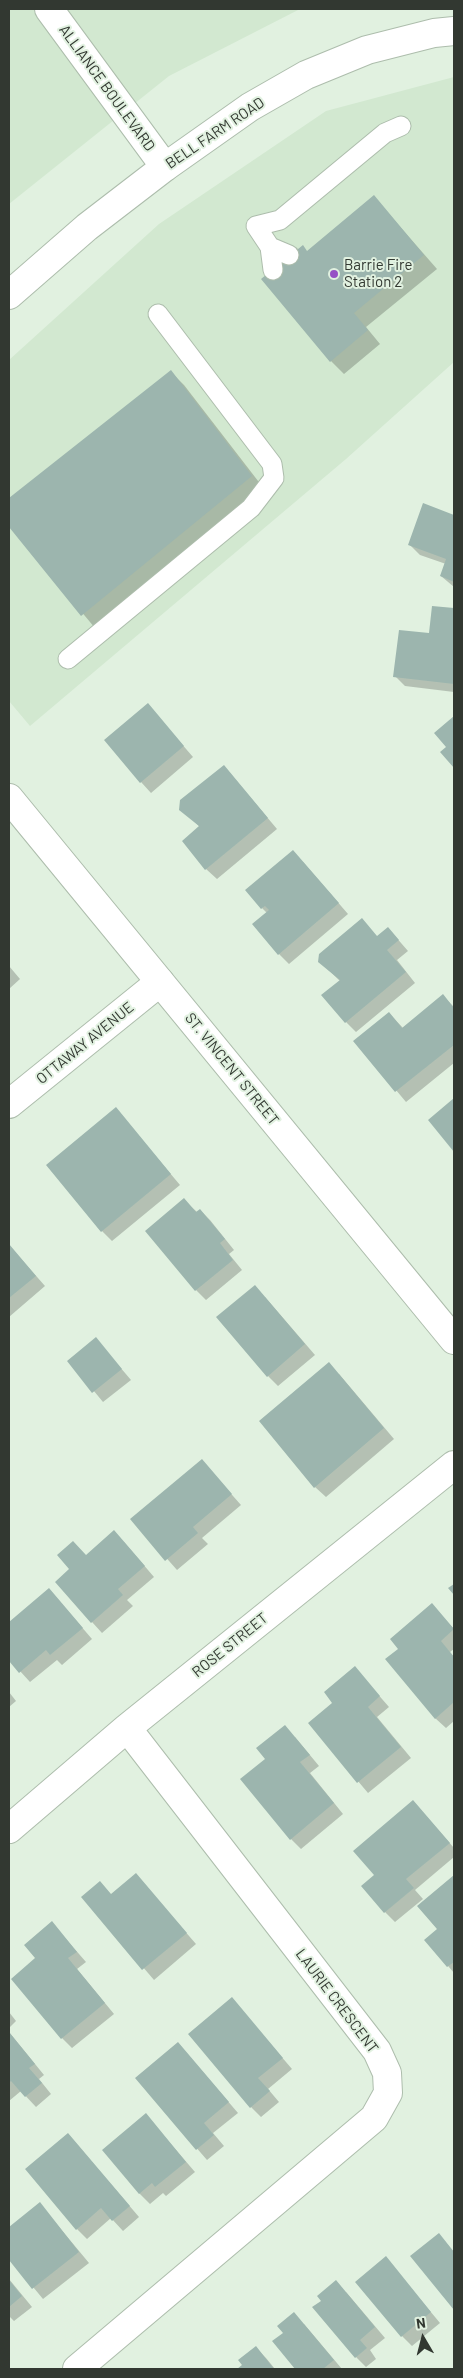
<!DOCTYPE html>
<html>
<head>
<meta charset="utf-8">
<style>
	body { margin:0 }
	#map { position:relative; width:463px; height:2378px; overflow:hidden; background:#e1f1e0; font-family:Barlow,sans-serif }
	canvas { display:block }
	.frame { position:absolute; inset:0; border:10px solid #323831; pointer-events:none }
	.north { position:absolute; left:398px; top:2313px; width:50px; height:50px; -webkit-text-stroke:4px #e1f1e0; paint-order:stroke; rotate:352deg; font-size:14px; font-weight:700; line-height:20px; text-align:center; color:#323831 }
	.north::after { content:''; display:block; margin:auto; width:18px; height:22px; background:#323831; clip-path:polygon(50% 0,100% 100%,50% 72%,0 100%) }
</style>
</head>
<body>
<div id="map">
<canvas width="463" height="2378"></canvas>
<div class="frame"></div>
<div class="north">N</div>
</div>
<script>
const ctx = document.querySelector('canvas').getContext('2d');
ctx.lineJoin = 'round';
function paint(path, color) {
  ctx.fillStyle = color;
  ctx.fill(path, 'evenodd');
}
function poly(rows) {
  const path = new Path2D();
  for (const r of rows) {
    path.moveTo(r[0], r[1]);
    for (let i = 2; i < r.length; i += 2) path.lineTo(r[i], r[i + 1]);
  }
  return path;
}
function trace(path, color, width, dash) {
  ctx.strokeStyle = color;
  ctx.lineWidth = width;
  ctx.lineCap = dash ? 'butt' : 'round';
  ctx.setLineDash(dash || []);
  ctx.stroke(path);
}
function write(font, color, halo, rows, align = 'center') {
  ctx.font = font + ' Barlow,sans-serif';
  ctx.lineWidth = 4;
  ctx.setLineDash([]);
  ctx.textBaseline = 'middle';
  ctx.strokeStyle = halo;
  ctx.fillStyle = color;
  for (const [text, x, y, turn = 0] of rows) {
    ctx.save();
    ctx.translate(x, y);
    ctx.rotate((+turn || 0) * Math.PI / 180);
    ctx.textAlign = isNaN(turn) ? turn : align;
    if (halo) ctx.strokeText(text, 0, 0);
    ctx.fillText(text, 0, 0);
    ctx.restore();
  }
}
paint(poly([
	[9,9,300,9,169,76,9,204],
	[454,77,454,362,346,459,30,726,9,701,9,360,159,224,326,111]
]), '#d2e8d0');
paint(poly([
	[374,197,437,269,366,327,380,344,344,374,331,361,308,252],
	[171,372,184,385,265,490,95,628,9,525,9,499],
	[424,505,454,516,454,587,441,576,446,564,420,555,410,545],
	[433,607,454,609,454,692,405,686,395,676,430,635],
	[148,705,193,757,151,793,141,782],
	[224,766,277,829,217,879,206,869,200,827,181,809],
	[303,862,348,914,289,964,279,954,267,913,262,908],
	[388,928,408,951,397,960,415,983,356,1032,346,1022,340,981,320,962,378,937],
	[9,966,20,979,9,989],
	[443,996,454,1007,454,1063,406,1102,355,1041,389,1013,403,1028],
	[454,1100,454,1150,430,1121],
	[116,1109,180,1185,112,1241,102,1231],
	[184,1200,197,1212,200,1210,210,1220,234,1250,229,1254,242,1270,206,1300,196,1290],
	[9,1245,45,1286,9,1317],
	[265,1297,315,1355,278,1386,268,1376],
	[96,1339,131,1380,103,1402,69,1361],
	[339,1374,394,1439,326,1497,315,1487],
	[202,1461,241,1505,202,1538,208,1544,177,1570,132,1519],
	[124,1542,154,1577,127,1600,133,1606,102,1633,92,1622,87,1556],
	[49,1589,92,1639,62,1665,57,1660,30,1682,9,1659,9,1623],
	[432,1605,454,1629,454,1649,450,1652,454,1657,454,1721,446,1728,435,1718,400,1649],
	[355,1668,389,1707,377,1717,411,1758,368,1793,309,1723,334,1703],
	[9,1692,16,1701,9,1707],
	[295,1737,319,1766,310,1773,343,1814,301,1849,291,1839,267,1759],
	[413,1801,454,1848,454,1857,415,1890,423,1899,395,1922,385,1912,376,1875],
	[136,1875,196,1944,154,1980,83,1897,112,1895],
	[454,1876,454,1973,426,1940,438,1930,419,1906],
	[52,1923,86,1962,77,1969,114,2014,72,2048,62,2038,37,1958],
	[232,1999,292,2069,268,2089,279,2102,261,2117,251,2107],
	[9,2012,16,2021,9,2028],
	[9,2032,44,2075,39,2079,51,2094,36,2107,21,2091,9,2101],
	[178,2043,238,2113,213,2133,224,2146,207,2160,136,2078],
	[146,2115,195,2172,166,2196,163,2193,150,2204,139,2193],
	[68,2134,139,2217,123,2231,111,2218,87,2239,77,2229],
	[40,2204,89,2263,43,2299,9,2258,9,2229],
	[439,2235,454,2252,454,2308,412,2256],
	[386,2258,440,2323,412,2346,402,2336],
	[9,2279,32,2307,14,2321,9,2316],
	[346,2292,385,2338,370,2350,376,2359,366,2367,356,2357],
	[304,2324,342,2369,297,2369,274,2342],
	[256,2348,266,2358,275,2369,239,2369]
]), '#0003');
paint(poly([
	[374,195,424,255,354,313,368,330,330,362,261,279,303,245,307,251],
	[171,370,252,476,81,616,9,527,9,498],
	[423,503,454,515,454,582,440,576,446,559,408,545],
	[432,606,454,608,454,684,393,677,399,630,429,633],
	[148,703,184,746,140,783,104,740],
	[454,716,454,768,440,752,446,747,434,733],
	[224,765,268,818,205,870,182,841,199,826,179,810,180,800],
	[293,850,339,903,278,955,252,924,269,910,265,906,261,909,245,890],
	[362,918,377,936,388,927,399,940,387,950,406,972,345,1023,321,995,340,980,318,962,319,954],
	[443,994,454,1008,454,1045,395,1092,353,1041,389,1012,402,1028],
	[454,1098,454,1152,428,1120],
	[116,1107,171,1174,101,1232,46,1165],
	[184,1198,196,1212,200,1209,225,1239,220,1243,233,1260,195,1291,145,1231],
	[9,1244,36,1276,9,1298],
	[255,1285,305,1344,267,1377,216,1317],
	[96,1337,122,1369,92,1393,67,1361],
	[329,1362,384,1428,314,1488,259,1421],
	[202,1459,232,1494,193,1527,198,1533,165,1561,130,1519],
	[114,1530,145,1566,118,1589,123,1595,91,1623,55,1582,69,1569,57,1555,73,1541,86,1555],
	[454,1584,454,1595,448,1588],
	[49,1588,83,1628,50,1655,46,1650,19,1673,9,1661,9,1622],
	[432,1603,454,1629,441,1641,454,1657,454,1702,435,1719,385,1659,398,1649,390,1639],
	[355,1666,380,1696,368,1707,401,1747,357,1783,308,1723,332,1703,324,1692],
	[285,1725,310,1755,300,1762,334,1803,290,1840,240,1779,265,1759,256,1748],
	[413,1800,450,1843,406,1879,414,1888,384,1913,361,1886,374,1875,353,1851],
	[136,1873,187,1933,142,1970,81,1897,100,1881,111,1894],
	[454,1875,454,1962,447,1967,424,1940,437,1929,417,1906],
	[52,1921,77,1952,68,1958,105,2003,61,2039,11,1979,35,1958,24,1945],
	[232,1997,283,2058,258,2078,270,2091,250,2108,188,2034],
	[9,2032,35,2064,29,2068,42,2083,25,2097,11,2081,9,2083],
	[178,2042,229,2102,204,2123,214,2135,196,2150,135,2078],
	[146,2113,186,2162,155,2187,152,2183,139,2194,102,2150],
	[68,2133,130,2206,112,2221,101,2208,76,2230,25,2169],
	[40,2202,79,2252,32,2289,9,2260,9,2227],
	[439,2233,454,2252,454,2310,410,2256],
	[386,2256,431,2312,401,2337,355,2282],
	[9,2280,22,2296,9,2307],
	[336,2280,375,2327,360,2340,367,2348,355,2358,312,2307,321,2301,317,2296],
	[294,2312,334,2360,323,2369,295,2369,272,2341,283,2333,277,2326],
	[256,2346,274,2369,237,2369,242,2365,238,2360]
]), '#9cb5ae');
const lane = poly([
	[270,247,289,255],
	[273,270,270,247,256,226,280,220,385,133,401,126],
	[68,659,251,508,274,478,272,464,158,314]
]);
const street = poly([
	[49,9,165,167],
	[9,1104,160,982],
	[9,1829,127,1728,454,1465],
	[77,2369,374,2118,388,2093,387,2073,377,2051,127,1728]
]);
const secondary = poly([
	[9,295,87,227,165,167,250,107,306,75,367,50,434,33,454,31],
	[9,798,454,1340]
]);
trace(lane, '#adbdac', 21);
trace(street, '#adbdac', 30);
trace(secondary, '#adbdac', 30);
trace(lane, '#fff', 19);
trace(street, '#fff', 28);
trace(secondary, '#fff', 28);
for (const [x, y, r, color] of [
	[334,274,5,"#9651c5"]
]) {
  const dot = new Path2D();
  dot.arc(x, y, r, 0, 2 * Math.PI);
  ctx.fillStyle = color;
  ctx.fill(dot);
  trace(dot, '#e1f1e0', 2);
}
write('15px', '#323831', '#e1f1e0', [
	["ALLIANCE BOULEVARD",107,88,54],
	["BELL FARM ROAD",215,133,-34],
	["OTTAWAY AVENUE",85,1043,-39],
	["ST. VINCENT STREET",232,1069,51],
	["ROSE STREET",230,1645,-39],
	["LAURIE CRESCENT",337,2001,53]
]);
write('15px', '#323831', '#e1f1e0', [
	["Barrie Fire",344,265],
	["Station 2",344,282]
], 'left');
</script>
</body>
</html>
